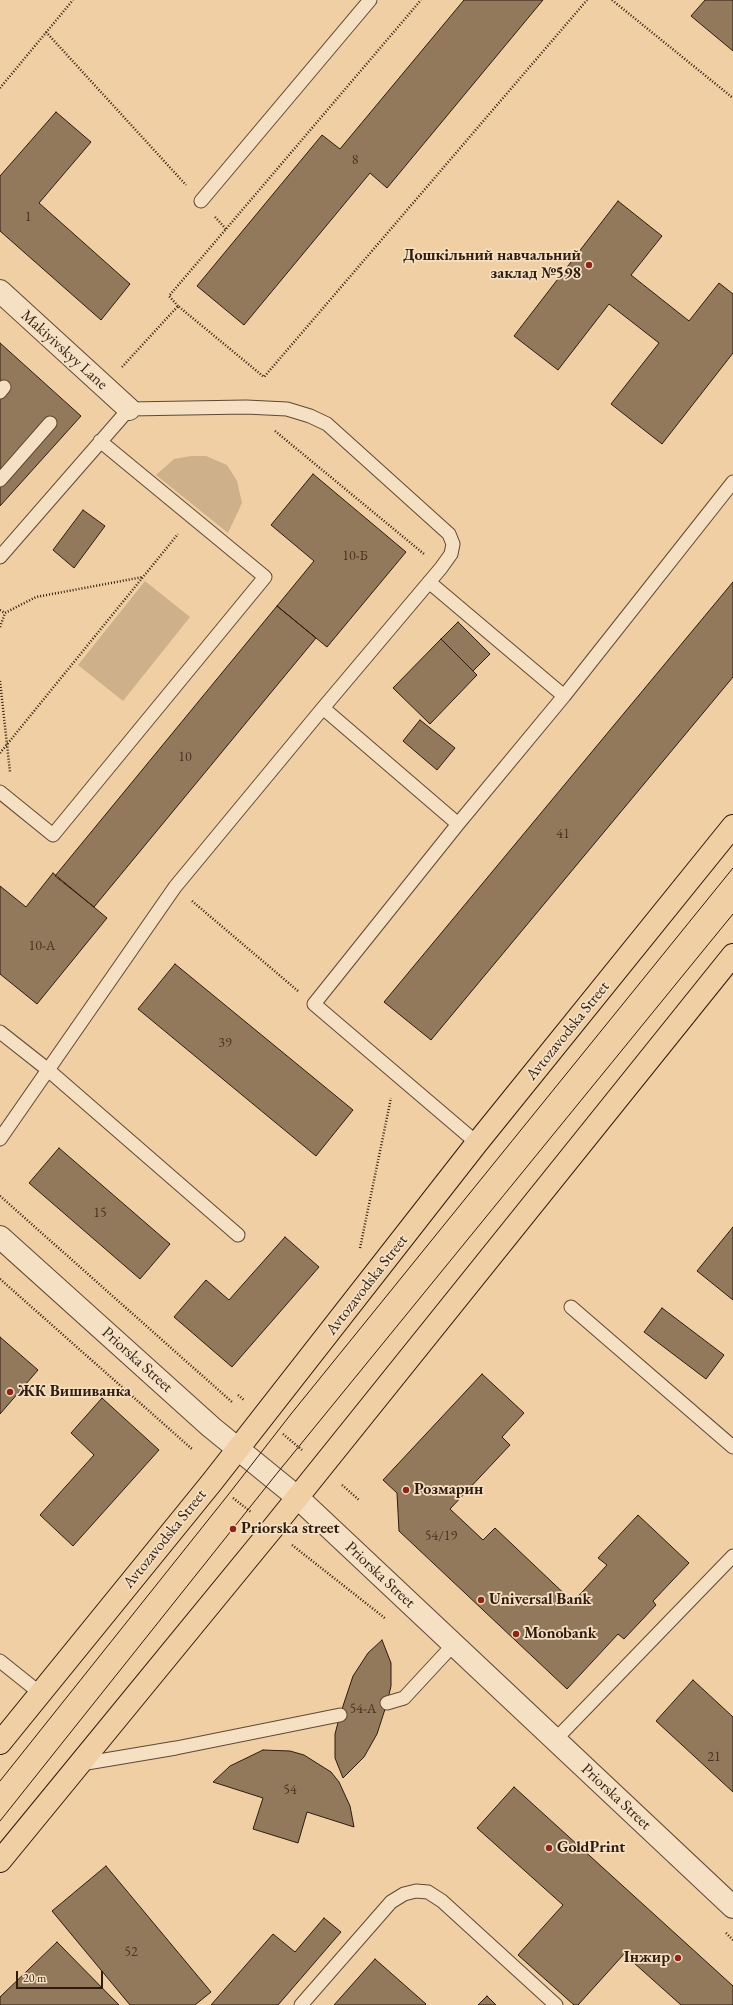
<!DOCTYPE html>
<html>
<head>
<meta charset="utf-8">
<style>
	body { margin:0 }
	#map { position:relative; width:733px; height:2005px; overflow:hidden; background:#efcfa3; font-family:"EB Garamond",serif }
	canvas { display:block }
	.scale { position:absolute; left:16px; top:1971px; width:87px; height:18px; box-sizing:border-box; border:2px solid #2f1c0f; border-top:0; padding-left:5px; font-size:12px; line-height:14px; white-space:nowrap; color:#2f1c0f; -webkit-text-stroke:3px #f5e0c3; paint-order:stroke }
</style>
</head>
<body>
<div id="map">
<canvas width="733" height="2005"></canvas>
<div class="scale">20 m</div>
</div>
<script>
const ctx = document.querySelector('canvas').getContext('2d');
ctx.lineJoin = 'round';
function paint(path, color) {
  ctx.fillStyle = color;
  ctx.fill(path, 'evenodd');
}
function poly(rows) {
  const path = new Path2D();
  for (const r of rows) {
    path.moveTo(r[0], r[1]);
    for (let i = 2; i < r.length; i += 2) path.lineTo(r[i], r[i + 1]);
  }
  return path;
}
function trace(path, color, width, dash) {
  ctx.strokeStyle = color;
  ctx.lineWidth = width;
  ctx.lineCap = dash ? 'butt' : 'round';
  ctx.setLineDash(dash || []);
  ctx.stroke(path);
}
function write(font, color, halo, rows, align = 'center') {
  ctx.font = font + ' "EB Garamond",serif';
  ctx.lineWidth = 3.5;
  ctx.setLineDash([]);
  ctx.textBaseline = 'middle';
  ctx.strokeStyle = halo;
  ctx.fillStyle = color;
  for (const [text, x, y, turn = 0] of rows) {
    ctx.save();
    ctx.translate(x, y);
    ctx.rotate((+turn || 0) * Math.PI / 180);
    ctx.textAlign = isNaN(turn) ? turn : align;
    if (halo) ctx.strokeText(text, 0, 0);
    ctx.fillText(text, 0, 0);
    ctx.restore();
  }
}
paint(poly([
	[191,456,206,456,227,465,237,481,242,503,228,533,156,475,174,459],
	[145,581,190,617,123,701,78,665]
]), '#ceb18a');
const building = poly([
	[464,0,543,0,387,188,370,173,244,325,197,286,322,135,340,149,464,0],
	[705,0,733,0,733,51,691,16,705,0],
	[56,112,91,142,39,203,130,284,101,320,0,231,0,176,56,112],
	[618,201,662,236,631,275,689,321,719,283,733,294,733,353,662,444,611,404,659,343,609,304,558,370,514,336,618,201],
	[0,343,81,416,0,506,0,343],
	[313,474,406,552,327,647,277,606,314,561,271,525,313,474],
	[83,510,105,526,74,568,53,550,83,510],
	[733,582,733,677,431,1040,384,1002,733,582],
	[277,606,316,638,94,907,55,876,277,606],
	[458,622,490,654,473,671,441,639,458,622],
	[441,639,477,675,430,724,393,688,441,639],
	[420,720,455,748,437,770,403,741,420,720],
	[53,873,107,918,37,1004,0,974,0,886,26,907,53,873],
	[175,964,353,1110,316,1156,138,1009,175,964],
	[59,1148,170,1244,140,1279,29,1183,59,1148],
	[733,1227,733,1300,697,1271,733,1227],
	[285,1237,319,1267,232,1367,174,1317,206,1280,229,1300,285,1237],
	[662,1308,724,1355,706,1379,644,1332,662,1308],
	[0,1337,38,1370,0,1414,0,1337],
	[482,1374,524,1413,502,1437,510,1445,450,1509,483,1540,495,1528,573,1602,607,1565,598,1558,638,1515,689,1563,653,1601,656,1605,624,1639,618,1634,567,1689,399,1531,397,1493,383,1480,482,1374],
	[102,1398,159,1450,73,1546,40,1515,94,1455,71,1433,102,1398],
	[382,1640,391,1663,391,1686,387,1703,377,1734,364,1757,343,1778,335,1758,335,1734,340,1715,353,1676,368,1653,382,1640],
	[693,1680,733,1717,733,1792,656,1721,693,1680],
	[263,1750,290,1751,304,1755,331,1772,339,1782,350,1806,354,1827,307,1812,298,1843,253,1829,263,1798,213,1782,230,1766,263,1750],
	[514,1787,733,1986,733,2005,681,2005,624,1954,578,2005,574,2005,518,1955,563,1905,477,1828,514,1787],
	[106,1866,211,1992,195,2005,130,2005,52,1911,106,1866],
	[324,1918,341,1932,278,2005,211,2005,273,1934,295,1952,324,1918],
	[57,1942,119,2005,0,2005,0,1997,57,1942],
	[375,1959,426,2004,425,2005,334,2005,375,1959],
	[487,1996,496,2005,478,2005,487,1996]
]);
paint(building, '#93795c');
trace(building, '#2f1c0f', 1);
const lane = poly([
	[201,201,370,0],
	[0,392,4,387],
	[0,480,50,423],
	[0,557,129,409,246,407,287,409,310,416,327,424,449,534,453,544,451,554,441,568,323,708],
	[429,582,564,696],
	[0,792,53,835,265,577,100,441],
	[0,1032,47,1069,238,1235],
	[0,1139,175,887,323,708,458,824],
	[477,1143,314,1004,458,824,564,696,733,482],
	[571,1307,733,1447],
	[0,1661,40,1693],
	[387,1703,404,1698,454,1644],
	[555,1740,733,1556],
	[81,1764,176,1748,340,1715],
	[301,2005,391,1902,404,1894,416,1891,428,1892,442,1901,556,2005]
]);
const street = poly([
	[0,291,129,409],
	[0,1237,211,1427,297,1497,733,1907]
]);
const primary = poly([
	[0,1743,212,1482,477,1143,733,826],
	[0,1861,272,1529,733,955]
]);
trace(lane, '#5f4934', 15);
trace(street, '#5f4934', 24);
trace(primary, '#2f1c0f', 24);
trace(poly([
	[612,0,733,98],
	[46,32,186,185],
	[0,88,73,0],
	[215,217,226,229],
	[178,306,169,296,421,0],
	[122,367,178,306,264,377,587,0],
	[275,431,424,554],
	[0,610,5,613],
	[0,627,5,613,36,597,143,577],
	[0,681,10,772],
	[0,753,178,534],
	[192,901,298,991],
	[0,1196,232,1402],
	[360,1248,391,1098],
	[0,1279,192,1449],
	[238,1395,244,1400],
	[283,1434,302,1450],
	[342,1485,359,1500],
	[233,1498,251,1512],
	[292,1545,386,1619],
	[726,1933,733,1940]
]), '#2f1c0f', 2.5, [1, 2]);
trace(lane, '#f5e0c3', 13);
trace(street, '#f5e0c3', 22);
trace(primary, '#efcfa3', 22);
trace(poly([
	[0,1781,228,1495,291,1414,733,868],
	[0,1821,274,1477,733,914]
]), '#2f1c0f', 1);
for (const [x, y, r, color] of [
	[589,265,4,"#8f2418"],
	[10,1392,4,"#8f2418"],
	[406,1490,4,"#8f2418"],
	[233,1529,4,"#8f2418"],
	[481,1600,4,"#8f2418"],
	[516,1634,4,"#8f2418"],
	[549,1848,4,"#8f2418"],
	[678,1958,4,"#8f2418"]
]) {
  const dot = new Path2D();
  dot.arc(x, y, r, 0, 2 * Math.PI);
  ctx.fillStyle = color;
  ctx.fill(dot);
  trace(dot, '#f5e0c3', 1.5);
}
write('14px', '#483322', null, [
	["8",355,160],
	["1",28,217],
	["10-Б",355,556],
	["10",185,757],
	["41",563,834],
	["10-А",42,946],
	["39",225,1043],
	["15",100,1213],
	["54/19",441,1536],
	["54-А",363,1709],
	["21",714,1757],
	["54",290,1790],
	["52",131,1952]
]);
write('bold 16px', '#2f1c0f', '#f5e0c3', [
	["Дошкільний навчальний",581,256,"right"],
	["заклад №598",581,274,"right"],
	["ЖК Вишиванка",18,1392],
	["Розмарин",414,1490],
	["Priorska street",241,1529],
	["Universal Bank",489,1600],
	["Monobank",524,1634],
	["GoldPrint",557,1848],
	["Інжир",670,1958,"right"]
], 'left');
write('16px', '#2f1c0f', '#f5e0c3', [
	["Makiyivskyy Lane",64,350,42],
	["Avtozavodska Street",568,1031,-51],
	["Avtozavodska Street",367,1285,-52],
	["Priorska Street",137,1360,42],
	["Avtozavodska Street",165,1539,-51],
	["Priorska Street",380,1575,43],
	["Priorska Street",616,1797,43]
]);
</script>
</body>
</html>
